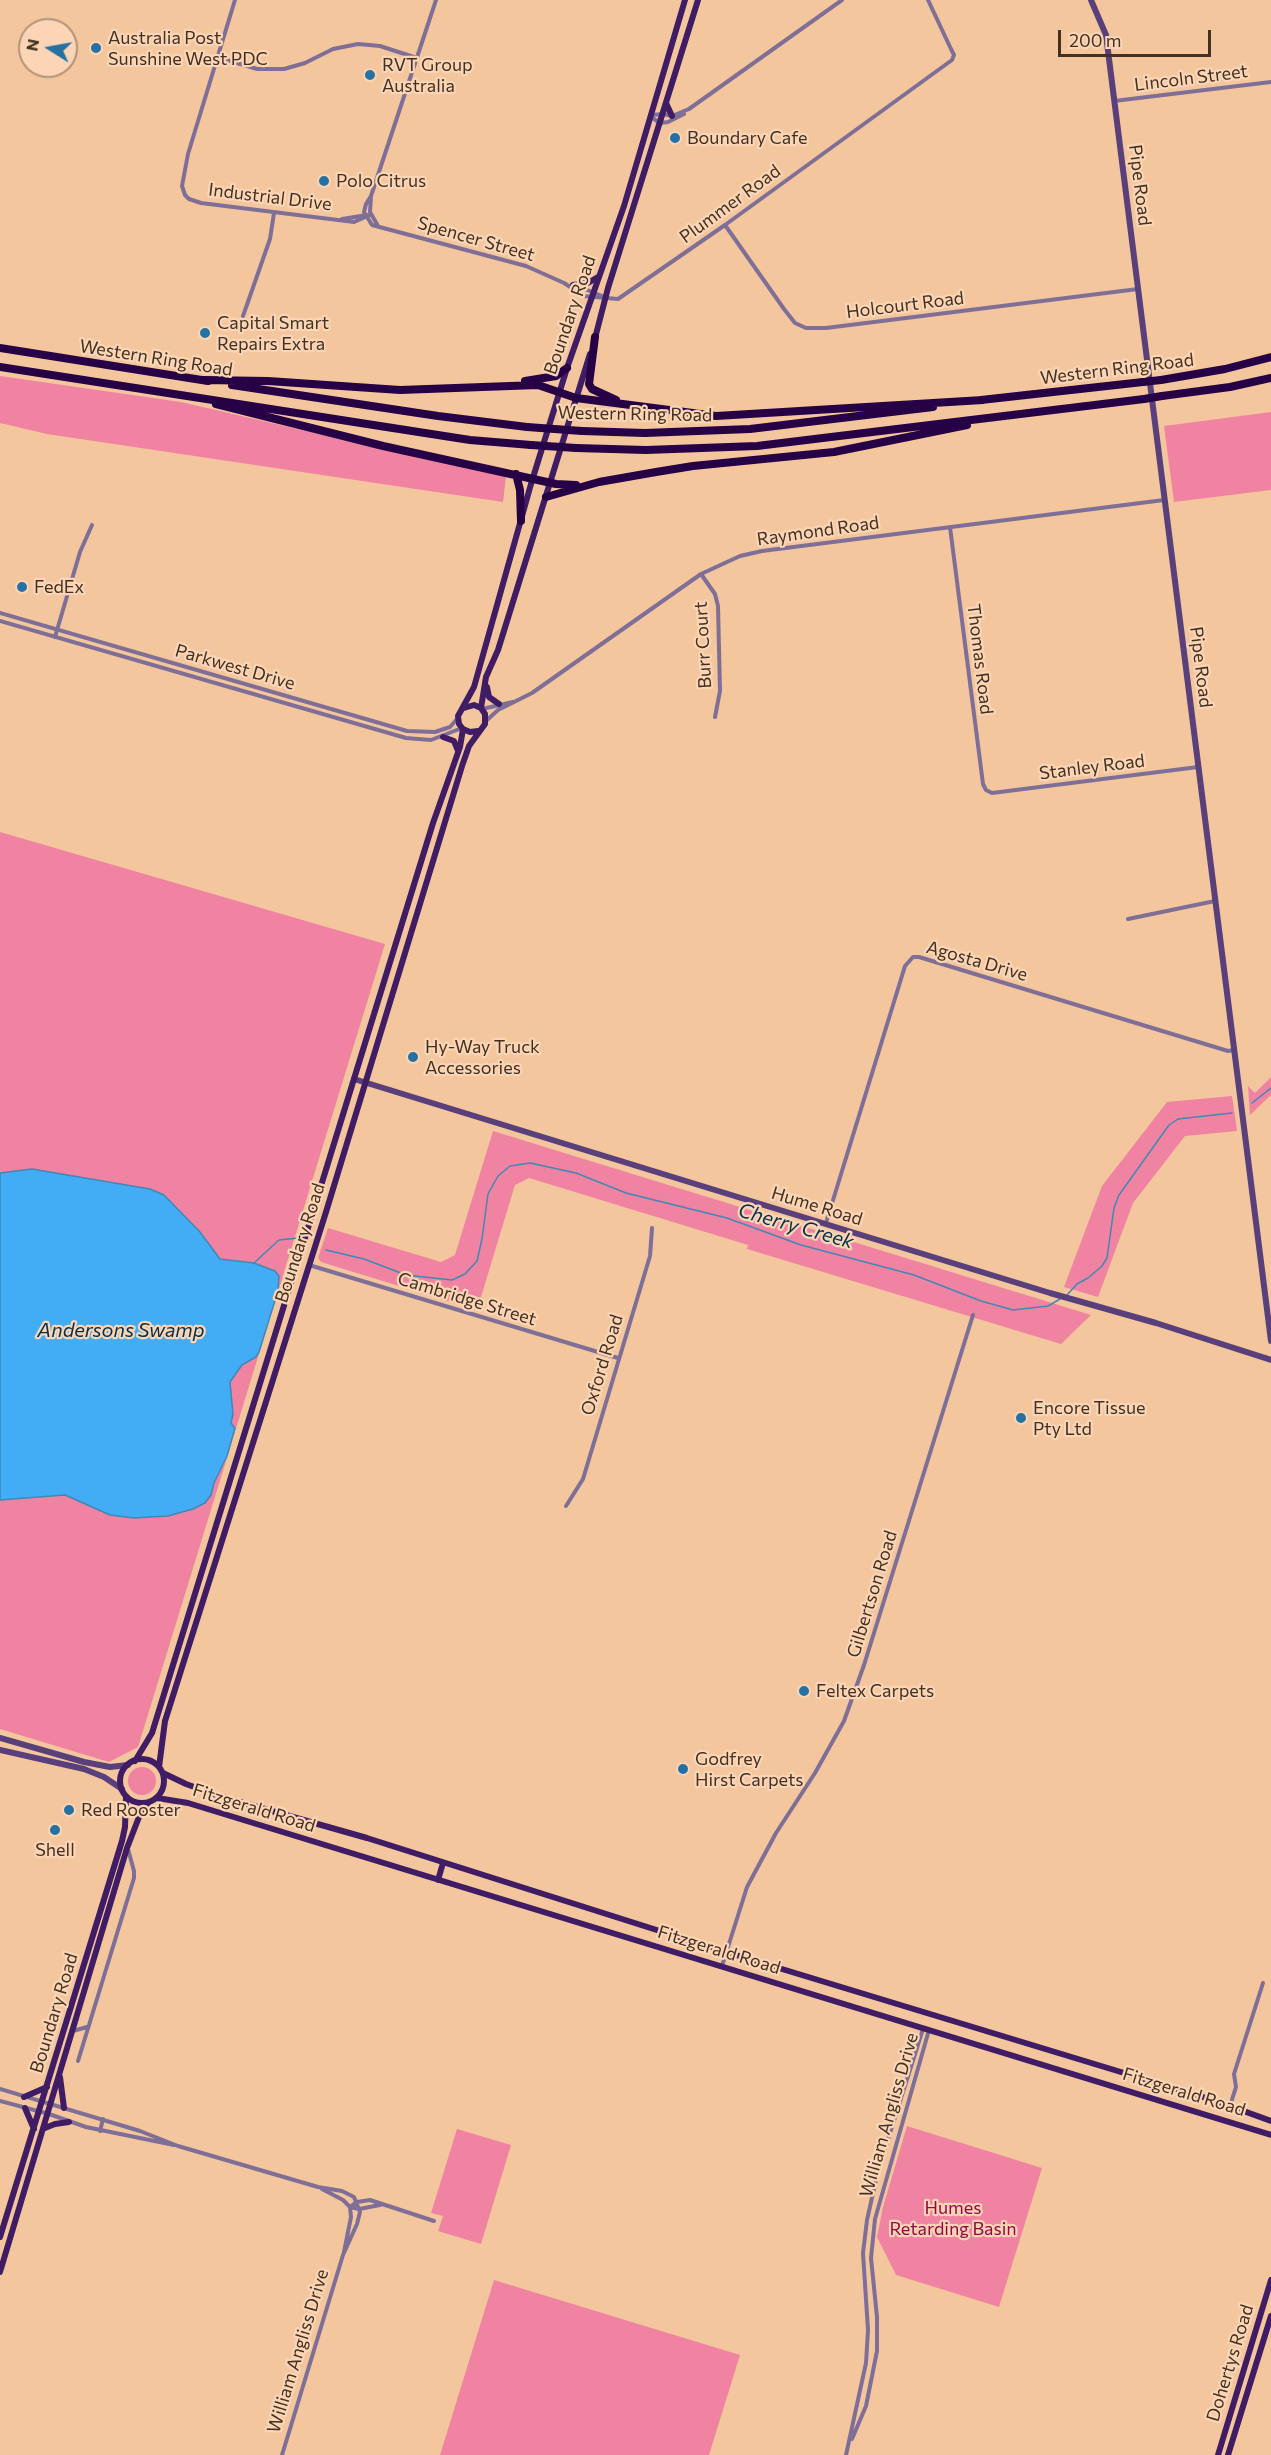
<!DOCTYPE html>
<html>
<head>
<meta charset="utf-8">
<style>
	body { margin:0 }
	#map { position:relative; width:1271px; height:2455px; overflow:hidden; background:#f4c69e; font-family:Commissioner,sans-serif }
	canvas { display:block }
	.north { position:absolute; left:18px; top:18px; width:60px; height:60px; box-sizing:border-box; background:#fbd5b5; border:2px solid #b1937a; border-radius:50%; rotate:281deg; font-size:16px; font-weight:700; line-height:24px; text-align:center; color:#433121 }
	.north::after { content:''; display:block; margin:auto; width:21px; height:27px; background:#2671a4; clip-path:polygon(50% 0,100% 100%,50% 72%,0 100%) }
	.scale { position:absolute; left:1058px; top:30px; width:153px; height:27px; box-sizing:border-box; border:3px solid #433121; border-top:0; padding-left:8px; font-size:18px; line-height:21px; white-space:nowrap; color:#433121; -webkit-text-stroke:4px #fbd5b5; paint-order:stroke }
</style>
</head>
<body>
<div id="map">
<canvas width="1271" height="2455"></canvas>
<div class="north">N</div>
<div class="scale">200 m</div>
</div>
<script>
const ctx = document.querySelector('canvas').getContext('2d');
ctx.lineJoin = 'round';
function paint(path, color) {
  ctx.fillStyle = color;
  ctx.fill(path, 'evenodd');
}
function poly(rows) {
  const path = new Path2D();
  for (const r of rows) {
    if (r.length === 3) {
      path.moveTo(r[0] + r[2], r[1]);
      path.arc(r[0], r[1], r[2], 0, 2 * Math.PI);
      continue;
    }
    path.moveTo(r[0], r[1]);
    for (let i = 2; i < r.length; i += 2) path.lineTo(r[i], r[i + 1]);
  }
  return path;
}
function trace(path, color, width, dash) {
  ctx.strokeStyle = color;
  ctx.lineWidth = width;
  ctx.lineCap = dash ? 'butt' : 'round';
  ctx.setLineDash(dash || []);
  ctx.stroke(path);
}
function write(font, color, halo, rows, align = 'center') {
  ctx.font = font + ' Commissioner,sans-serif';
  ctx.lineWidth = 4.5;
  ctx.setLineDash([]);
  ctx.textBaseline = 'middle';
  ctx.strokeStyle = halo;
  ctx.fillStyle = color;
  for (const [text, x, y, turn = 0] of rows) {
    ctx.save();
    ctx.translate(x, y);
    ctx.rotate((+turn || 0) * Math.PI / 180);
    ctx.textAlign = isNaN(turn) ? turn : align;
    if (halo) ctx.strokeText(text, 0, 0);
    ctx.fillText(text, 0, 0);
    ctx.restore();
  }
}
paint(poly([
	[0,376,181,402,506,477,503,502,47,434,0,423],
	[1271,412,1271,490,1174,502,1164,426],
	[0,832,385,944,138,1747,109,1762,0,1729],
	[1271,1077,1271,1095,1250,1115,1248,1086,1255,1093],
	[1232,1096,1237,1131,1185,1136,1133,1203,1098,1297,1064,1287,1102,1186,1167,1102],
	[493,1131,1091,1315,1061,1344,747,1249,748,1245,529,1178,515,1185,477,1310,321,1262,318,1258,328,1228,441,1262,455,1255],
	[142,1781,14],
	[907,2126,1042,2168,999,2307,896,2275,877,2237,883,2207],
	[457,2129,511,2145,481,2244,438,2231,443,2216,431,2213],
	[494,2280,740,2355,709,2455,440,2455]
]), '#f083a2');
const water = poly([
	[32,1169,150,1189,164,1195,200,1232,220,1259,254,1263,275,1271,279,1276,278,1291,259,1352,256,1357,242,1365,230,1382,233,1414,231,1423,235,1428,227,1456,214,1483,211,1495,205,1503,193,1509,168,1516,134,1518,110,1515,65,1495,0,1500,0,1173,32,1169]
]);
paint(water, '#42acf4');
trace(water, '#4287b5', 1.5);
trace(poly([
	[1252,1103,1271,1088],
	[326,1250,364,1259,406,1275,452,1280,465,1274,477,1261,482,1239,488,1194,498,1176,510,1166,530,1163,576,1173,626,1193,727,1218,801,1245,914,1275,981,1301,1013,1310,1048,1306,1060,1299],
	[254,1263,279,1240,298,1238],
	[1067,1295,1077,1284,1088,1278,1102,1266,1107,1258,1114,1208,1119,1195,1169,1125,1178,1119,1232,1113]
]), '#4287b5', 1.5);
trace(poly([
	[235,0,188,154,182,186,185,195,189,199,201,203,354,222,370,215],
	[217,57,257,69,284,69,305,63,333,49,358,44,380,46,417,58],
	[1114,101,1271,82],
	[652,115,663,114,672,116,689,109,842,0],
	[651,117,660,123,668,122,684,114],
	[371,196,366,204,364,212,372,225,526,266,564,283,584,296,618,299,725,225,952,60,954,55,951,49,928,0],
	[342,219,367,215],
	[725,225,784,309,795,323,806,328,826,328,1138,289],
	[378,226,370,212,371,196,436,0],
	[575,285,602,296],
	[243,316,270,239,274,213],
	[950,527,983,784,986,790,992,793,1198,767],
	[701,574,715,594,718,606,720,691,715,717],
	[0,613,407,731,435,732,450,727,457,719],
	[0,621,406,738,431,740,462,728],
	[55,637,80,552,92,525],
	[482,709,513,702],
	[486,721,498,710,532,693,701,574,740,556,762,551,1164,500],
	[1128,919,1215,901],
	[826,1223,905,966,913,957,919,957,1228,1051,1234,1050],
	[309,1265,618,1358],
	[566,1506,583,1479,650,1256,652,1228],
	[722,1966,747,1887,776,1833,815,1773,844,1721,864,1665,973,1315],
	[73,2031,87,2027],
	[78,2061,134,1878,134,1871,128,1849],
	[0,2089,140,2131,178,2146,318,2187,342,2191,354,2197,360,2212,357,2224,343,2255,282,2455],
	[0,2101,49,2114,86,2127,174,2145],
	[1230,2106,1236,2087,1234,2074,1263,1983],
	[100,2131,103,2119],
	[322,2189,343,2200,350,2207,351,2217,344,2252],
	[350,2207,357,2202,370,2200,434,2221],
	[350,2207,359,2209,380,2205],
	[852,2439,866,2406,877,2351,877,2317,871,2258,875,2219,929,2030],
	[846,2455,866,2363,868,2330,863,2253,867,2220,878,2171,923,2029]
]), '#7f6f97', 4);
trace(poly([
	[1091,0,1106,35,1271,1341],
	[354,1079,1050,1293,1156,1323,1271,1360],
	[0,1738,84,1762,110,1767,128,1765],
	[0,1750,84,1769,104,1777,122,1789]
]), '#59407a', 6);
trace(poly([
	[666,103,672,116],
	[573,285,588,283,598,277],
	[594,342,608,288,698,0],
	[487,687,489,697,499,704],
	[481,708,486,677,498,650,590,354],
	[478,731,470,732,463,729,459,724,458,716,474,687,531,484,567,368,624,206,685,0],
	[443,737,454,741,458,751],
	[142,1781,22],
	[135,1761,152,1733,433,823,460,747,463,729],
	[159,1767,165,1721,326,1212,462,766,469,746,485,724,485,714,481,708,474,705,464,708],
	[163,1773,186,1784,219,1796,367,1838,726,1952,1213,2100,1271,2121],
	[157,1798,188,1803,1271,2135],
	[438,1880,443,1863],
	[60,2077,64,2108],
	[24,2097,47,2087],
	[25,2108,34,2129],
	[45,2128,55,2124,69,2122],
	[0,2237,122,1841,125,1827,126,1796],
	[0,2272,127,1848,139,1817,149,1802],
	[1218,2455,1271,2280],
	[1228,2455,1271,2316]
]), '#3f1c63', 6);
trace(poly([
	[595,337,589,384,592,389,616,400],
	[0,348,208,381],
	[0,367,470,440,531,445],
	[204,380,268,381,400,390,538,385,576,398,716,416,983,400],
	[1161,380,1225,369,1271,357],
	[525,381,556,376,567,368],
	[232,385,438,416,527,427],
	[1162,396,1230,387,1271,378],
	[981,400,1143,382],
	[216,404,383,446,556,484,576,485],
	[582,431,645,433,750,429,933,407],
	[576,448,646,450,757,446,1144,399],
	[516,474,520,490,521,521],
	[546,497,599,482,656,472,693,466,834,452,967,425]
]), '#270145', 8);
trace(poly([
	[1143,382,1161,380],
	[1144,399,1162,396],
	[527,427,582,431],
	[531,445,576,448]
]), '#270145', 8);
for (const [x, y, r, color] of [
	[96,48,6,"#2671a4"],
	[370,75,6,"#2671a4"],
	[675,138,6,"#2671a4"],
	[324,181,6,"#2671a4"],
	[205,333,6,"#2671a4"],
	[22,587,6,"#2671a4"],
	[413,1057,6,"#2671a4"],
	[1021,1418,6,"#2671a4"],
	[804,1691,6,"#2671a4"],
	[683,1769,6,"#2671a4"],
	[69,1810,6,"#2671a4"],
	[55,1830,6,"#2671a4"]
]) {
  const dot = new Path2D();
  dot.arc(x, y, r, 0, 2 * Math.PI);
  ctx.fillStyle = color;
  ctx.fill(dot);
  trace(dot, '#fbd5b5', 2);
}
write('18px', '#433121', '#fbd5b5', [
	["Australia Post",108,38],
	["Sunshine West PDC",108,59],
	["RVT Group",382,65],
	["Australia",382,86],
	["Boundary Cafe",687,138],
	["Polo Citrus",336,181],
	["Capital Smart",217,323],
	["Repairs Extra",217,344],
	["FedEx",34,587],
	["Hy-Way Truck",425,1047],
	["Accessories",425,1068],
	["Encore Tissue",1033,1408],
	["Pty Ltd",1033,1429],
	["Feltex Carpets",816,1691],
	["Godfrey",695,1759],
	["Hirst Carpets",695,1780],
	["Red Rooster",81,1810],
	["Shell",55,1850,"center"]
], 'left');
write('18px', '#433121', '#fbd5b5', [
	["Lincoln Street",1191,78,-7],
	["Pipe Road",1140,185,83],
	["Industrial Drive",270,197,7],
	["Plummer Road",730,204,-36],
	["Spencer Street",476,239,16],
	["Holcourt Road",905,305,-7],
	["Boundary Road",570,315,-71],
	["Western Ring Road",156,358,9],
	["Western Ring Road",1117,369,-7],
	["Western Ring Road",635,414,1],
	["Raymond Road",818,531,-8],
	["Burr Court",703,645,-93],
	["Thomas Road",980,659,83],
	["Parkwest Drive",235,667,16],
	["Pipe Road",1201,667,83],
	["Stanley Road",1092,767,-7],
	["Agosta Drive",977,961,16],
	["Hume Road",817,1206,17],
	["Boundary Road",300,1243,-72],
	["Cambridge Street",467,1299,17],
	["Oxford Road",602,1365,-73],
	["Gilbertson Road",872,1594,-73],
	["Fitzgerald Road",254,1808,17],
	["Fitzgerald Road",719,1950,17],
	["Boundary Road",54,2013,-73],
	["Fitzgerald Road",1184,2092,17],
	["William Angliss Drive",889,2115,-74],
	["William Angliss Drive",298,2351,-73],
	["Dohertys Road",1230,2363,-73]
]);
write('18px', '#960649', '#fbd5b5', [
	["Humes",953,2208],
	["Retarding Basin",953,2229]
]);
write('italic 20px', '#03304c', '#fbd5b5', [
	["Cherry Creek",796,1226,16],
	["Andersons Swamp",121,1330]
]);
</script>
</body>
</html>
